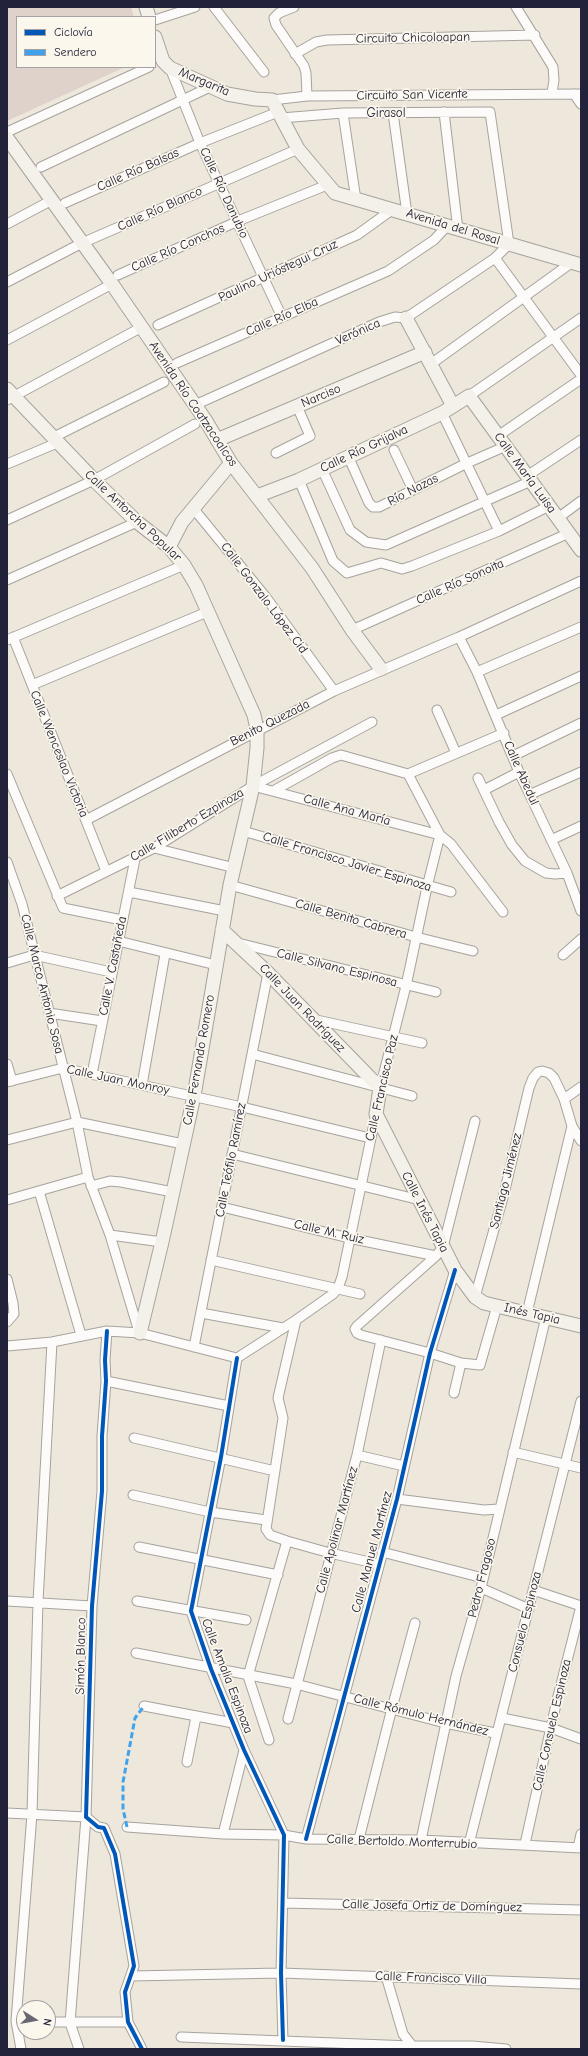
<!DOCTYPE html>
<html>
<head>
<meta charset="utf-8">
<style>
	body { margin:0 }
	#map { position:relative; width:588px; height:2056px; overflow:hidden; background:#eee7db; font-family:"Comic Neue",sans-serif }
	canvas { display:block }
	.frame { position:absolute; inset:0; border:8px solid #22223b; pointer-events:none }
	.legend { position:absolute; left:16px; top:16px; width:140px; height:52px; box-sizing:border-box; background:#fbf7ec; border:1px solid #a4a2a5; margin:0; padding:5px 7px; list-style:none; font-size:12px; color:#22223b }
	.legend li { display:flex; align-items:center; gap:8px; height:20px }
	.legend b { width:20px; border:1px solid #a4a2a5 }
	.north { position:absolute; left:16px; top:2000px; width:40px; height:40px; box-sizing:border-box; background:#fbf7ec; border:1px solid #a4a2a5; border-radius:50%; rotate:101deg; font-size:11px; font-weight:700; line-height:16px; text-align:center; color:#22223b }
	.north::after { content:''; display:block; margin:auto; width:14px; height:18px; background:#696773; clip-path:polygon(50% 0,100% 100%,50% 72%,0 100%) }
</style>
</head>
<body>
<div id="map">
<canvas width="588" height="2056"></canvas>
<div class="frame"></div>
<ul class="legend">
<li><b style="height:5px;background:#0057b8"></b>Ciclovía</li>
<li><b style="height:5px;background:#3ea2ec"></b>Sendero</li>
</ul>
<div class="north">N</div>
</div>
<script>
const ctx = document.querySelector('canvas').getContext('2d');
ctx.lineJoin = 'round';
function paint(path, color) {
  ctx.fillStyle = color;
  ctx.fill(path, 'evenodd');
}
function poly(rows) {
  const path = new Path2D();
  for (const r of rows) {
    path.moveTo(r[0], r[1]);
    for (let i = 2; i < r.length; i += 2) path.lineTo(r[i], r[i + 1]);
  }
  return path;
}
function trace(path, color, width, dash) {
  ctx.strokeStyle = color;
  ctx.lineWidth = width;
  ctx.lineCap = dash ? 'butt' : 'round';
  ctx.setLineDash(dash || []);
  ctx.stroke(path);
}
function write(font, color, halo, rows, align = 'center') {
  ctx.font = font + ' "Comic Neue",sans-serif';
  ctx.lineWidth = 3.5;
  ctx.setLineDash([]);
  ctx.textBaseline = 'middle';
  ctx.strokeStyle = halo;
  ctx.fillStyle = color;
  for (const [text, x, y, turn = 0] of rows) {
    ctx.save();
    ctx.translate(x, y);
    ctx.rotate((+turn || 0) * Math.PI / 180);
    ctx.textAlign = isNaN(turn) ? turn : align;
    if (halo) ctx.strokeText(text, 0, 0);
    ctx.fillText(text, 0, 0);
    ctx.restore();
  }
}
paint(poly([
	[7,7,131,7,134,17,17,17,17,67,125,67,7,121]
]), '#ded2ca');
const street = poly([
	[214,7,264,72],
	[294,7,279,13,274,18,276,25,304,66,306,73,307,96],
	[516,7,553,67,554,80,552,93],
	[155,20,195,7],
	[295,54,316,42,327,40,535,35],
	[170,68,200,143,282,317],
	[574,94,581,104],
	[272,100,307,96,581,94],
	[444,112,458,230],
	[343,113,356,200],
	[393,113,407,214],
	[7,132,149,67],
	[41,167,210,87],
	[65,203,200,143,278,112],
	[7,224,52,200],
	[89,240,298,149],
	[495,258,581,375],
	[118,275,238,221,327,185],
	[7,282,82,243],
	[158,325,357,235,393,209],
	[7,340,112,284],
	[177,363,388,271,434,240,446,227],
	[431,364,571,263],
	[469,396,581,318],
	[7,400,142,327],
	[195,405,379,322,395,317,406,318,495,258,509,244,490,112,343,113,281,118],
	[442,413,499,531],
	[498,436,581,379],
	[52,438,164,382],
	[394,450,413,490],
	[276,453,310,436,297,406],
	[348,456,369,503,373,507,379,507,465,464,506,446],
	[7,464,57,443],
	[322,469,350,530,366,542,386,545,531,481],
	[527,476,581,440],
	[299,480,333,561,347,573,381,563,402,569,412,566,499,531,549,506],
	[193,508,265,596,334,691],
	[558,518,581,501],
	[7,520,94,480,195,424],
	[7,580,137,522],
	[352,630,569,533],
	[13,637,106,871],
	[459,637,477,672,519,772,567,873,581,911],
	[7,640,184,565],
	[477,672,581,627],
	[32,685,207,612],
	[437,710,456,753],
	[496,715,581,676],
	[513,756,581,723],
	[7,774,63,908,122,920],
	[408,774,504,733],
	[478,778,499,822,512,845,525,861,546,873,555,874,567,873],
	[253,786,440,835,451,844,503,912],
	[275,790,332,758,341,755,408,774],
	[484,790,519,772],
	[531,794,581,772],
	[86,820,334,691,459,637,581,581],
	[243,831,451,892],
	[551,840,581,826],
	[154,848,235,868],
	[7,862,22,904,77,1122,88,1177,110,1235,139,1332],
	[230,885,416,937,473,951],
	[129,892,225,911],
	[57,896,154,848,253,786,372,722],
	[118,941,216,965],
	[238,943,436,992],
	[563,955,581,939],
	[7,963,34,955,111,972],
	[49,1013,102,1021],
	[312,1019,422,1043],
	[252,1054,412,1096],
	[7,1064,12,1081],
	[92,1074,135,859],
	[7,1082,63,1068,242,1107,370,1138],
	[142,1085,165,954],
	[380,1088,406,986,427,887,440,835,408,774],
	[564,1099,581,1087],
	[475,1121,443,1247,436,1256,357,1326,355,1329,357,1333,361,1335,430,1353,461,1363,480,1365,497,1306],
	[7,1140,77,1122,183,1144],
	[232,1154,420,1200],
	[91,1186,110,1181,121,1182,173,1192],
	[39,1191,81,1335],
	[7,1200,88,1177],
	[222,1207,349,1238,436,1256],
	[110,1235,162,1242],
	[211,1260,360,1294],
	[7,1279,13,1303,14,1314,7,1322],
	[475,1297,504,1194,529,1088,533,1078,538,1072,542,1071,549,1073,554,1078,564,1099,572,1126,581,1141],
	[201,1313,283,1328],
	[527,1313,572,1126],
	[296,1320,278,1398,283,1418,266,1529,270,1535,287,1541,330,1553,378,1564],
	[107,1331,105,1360,106,1381,102,1436,102,1491,92,1606,86,1817,98,1827,104,1828,115,1854,134,1966,125,1992,128,2022,142,2049],
	[7,1346,52,1342,107,1331,140,1333,237,1358],
	[194,1347,268,973],
	[237,1358,221,1457,191,1611,211,1669,244,1750,284,1835,281,1973,283,2040],
	[237,1358,296,1320,333,1294,338,1288,342,1277,376,1114],
	[106,1381,229,1406],
	[454,1393,461,1363],
	[134,1438,275,1471],
	[513,1452,581,1468],
	[357,1455,404,1466],
	[133,1495,210,1512,266,1520],
	[397,1499,484,1510,499,1509],
	[139,1547,278,1575],
	[382,1552,483,1578],
	[481,1588,529,1609],
	[533,1590,581,1606],
	[7,1601,92,1606],
	[137,1601,246,1620],
	[136,1653,296,1684,445,1723,495,1733],
	[144,1706,233,1723],
	[502,1718,551,1728,581,1739],
	[288,1719,357,1455,381,1340],
	[269,1740,248,1676,287,1541],
	[187,1762,196,1717],
	[7,1813,86,1817,70,2023,79,2049],
	[127,1827,223,1834,284,1835,306,1839,421,1840,581,1848],
	[223,1834,244,1750],
	[306,1839,397,1499,430,1353,455,1270],
	[359,1839,392,1708,415,1623],
	[421,1840,456,1676,481,1588,546,1317],
	[469,1844,581,1401],
	[525,1844,557,1700,581,1606],
	[578,1848,581,1834],
	[283,1903,581,1910],
	[131,1976,281,1973,581,1984],
	[386,1976,403,2034,414,2048],
	[48,2022,128,2022],
	[181,2037,411,2046,472,2046,506,2049],
	[21,2049,16,2021,32,1814,38,1602,52,1342]
]);
const secondary = poly([
	[146,7,149,17],
	[155,37,163,61,170,68,227,94,255,99,272,100,298,149,335,193,581,265],
	[7,138,112,284,206,421,231,463,312,568,352,630,381,669],
	[406,318,453,406],
	[7,389,94,480,137,522,169,547,184,565,196,585,254,715,257,729,257,748,253,786,230,885,194,1096,162,1242,140,1333],
	[217,440,425,352],
	[257,496,299,480,442,413,469,396,581,550],
	[169,547,182,522,231,463],
	[222,930,268,973,380,1088,376,1114,455,1270,475,1297,484,1303,581,1326]
]);
trace(street, '#a6a39e', 11);
trace(secondary, '#a6a39e', 15);
trace(street, '#fcfbfa', 9);
trace(secondary, '#f3f1ea', 13);
trace(poly([
	[127,1827,123,1809,123,1782,135,1718,144,1706]
]), '#3ea2ec', 3, [6, 3]);
trace(poly([
	[107,1331,105,1360,106,1381,102,1436,102,1491,92,1606,86,1817,98,1827,104,1828,115,1854,134,1966,125,1992,128,2022,142,2049],
	[237,1358,221,1457,191,1611,211,1669,244,1750,284,1835,281,1973,283,2040],
	[306,1839,397,1499,430,1353,455,1270]
]), '#0057b8', 4);
write('13px', '#22223b', '#fbf7ec', [
	["Circuito Chicoloapan",413,38,-1],
	["Margarita",204,82,23],
	["Circuito San Vicente",412,95,-1],
	["Girasol",386,113],
	["Calle Río Balsas",138,170,-24],
	["Calle Río Danubio",224,193,65],
	["Calle Río Blanco",160,209,-24],
	["Avenida del Rosal",453,227,17],
	["Calle Río Conchos",178,248,-24],
	["Paulino Urióstegui Cruz",278,271,-25],
	["Calle Río Elba",282,317,-24],
	["Verónica",358,332,-24],
	["Narciso",321,396,-23],
	["Avenida Río Coatzacoalcos",193,404,56],
	["Calle Río Grijalva",364,449,-25],
	["Calle María Luisa",525,473,54],
	["Río Nazas",413,490,-27],
	["Calle Antorcha Popular",133,516,43],
	["Calle Río Sonoita",460,582,-24],
	["Calle Gonzalo López Cid",264,598,53],
	["Benito Quezada",270,723,-27],
	["Calle Wenceslao Victoria",59,754,68],
	["Calle Abedul",521,773,66],
	["Calle Ana María",347,810,15],
	["Calle Filiberto Ezpinoza",187,825,-31],
	["Calle Francisco Javier Espinoza",347,862,17],
	["Calle Benito Cabrera",351,919,16],
	["Calle V. Castañeda",113,966,-79],
	["Calle Silvano Espinosa",337,968,14],
	["Calle Marco Antonio Sosa",42,984,76],
	["Calle Juan Rodríguez",302,1008,46],
	["Calle Fernando Romero",199,1060,-80],
	["Calle Juan Monroy",118,1080,12],
	["Calle Francisco Paz",382,1088,-77],
	["Calle Teófilo Ramírez",231,1160,-79],
	["Santiago Jiménez",506,1181,-76],
	["Calle Inés Tapia",425,1212,63],
	["Calle M. Ruiz",329,1232,13],
	["Inés Tapia",532,1314,13],
	["Calle Apolinar Martínez",337,1530,-75],
	["Calle Manuel Martínez",372,1552,-75],
	["Pedro Fragoso",482,1578,-76],
	["Consuelo Espinoza",525,1622,-76],
	["Simón Blanco",81,1656,-89],
	["Calle Amalia Espinoza",227,1676,69],
	["Calle Rómulo Hernández",421,1715,14],
	["Calle Consuelo Espinoza",552,1725,-77],
	["Calle Bertoldo Monterrubio",402,1842,2],
	["Calle Josefa Ortiz de Domínguez",432,1906,1],
	["Calle Francisco Villa",431,1978,2]
]);
</script>
</body>
</html>
